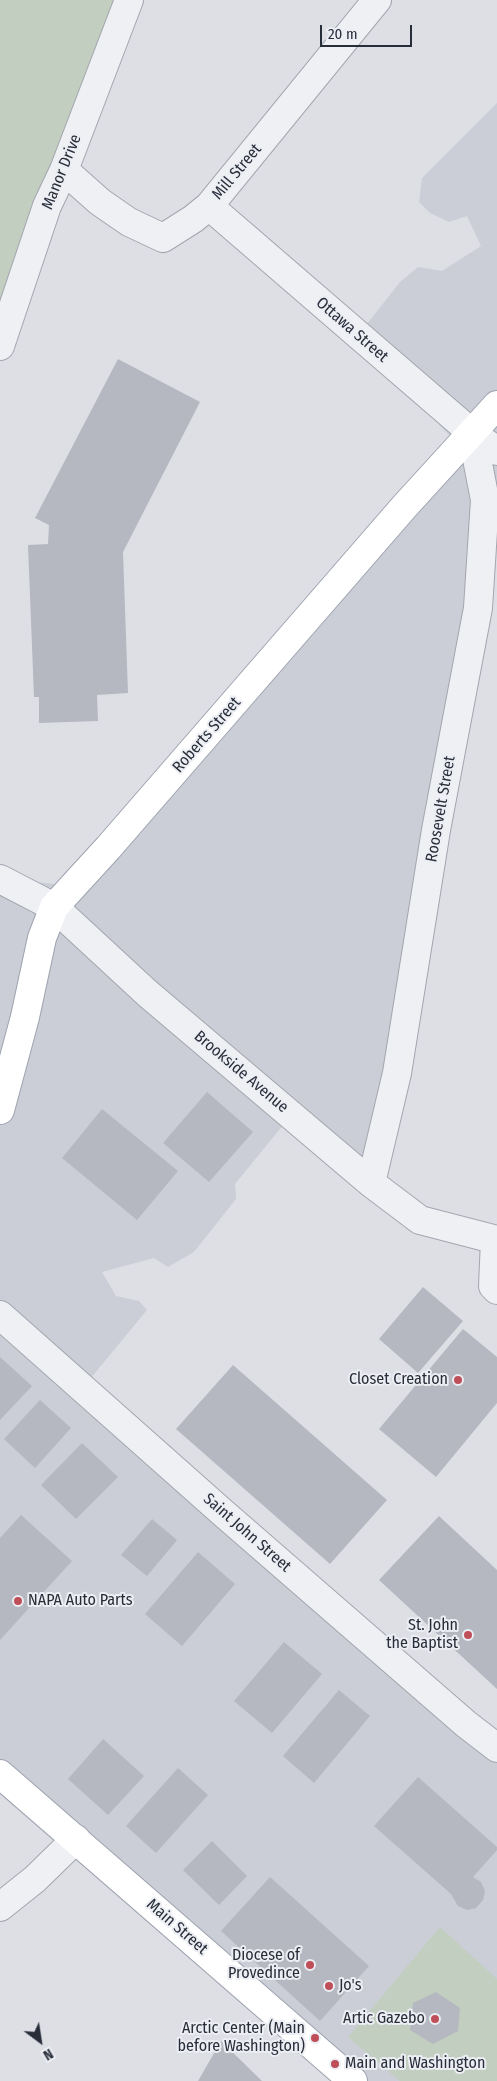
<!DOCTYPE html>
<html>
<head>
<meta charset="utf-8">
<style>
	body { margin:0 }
	#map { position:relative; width:497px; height:2081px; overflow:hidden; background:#dddfe5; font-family:"Fira Sans Condensed",sans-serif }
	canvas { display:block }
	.north { position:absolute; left:15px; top:2016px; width:50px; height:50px; -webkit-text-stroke:4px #eceef3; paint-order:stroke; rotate:149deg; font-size:14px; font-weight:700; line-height:20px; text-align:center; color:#282d3a }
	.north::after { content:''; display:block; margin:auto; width:18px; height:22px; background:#282d3a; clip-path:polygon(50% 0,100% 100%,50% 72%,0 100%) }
	.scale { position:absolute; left:320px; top:25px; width:92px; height:22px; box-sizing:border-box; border:2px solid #282d3a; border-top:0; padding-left:6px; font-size:15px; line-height:18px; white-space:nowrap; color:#282d3a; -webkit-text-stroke:4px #eceef3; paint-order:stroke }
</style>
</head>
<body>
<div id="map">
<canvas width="497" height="2081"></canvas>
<div class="north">N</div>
<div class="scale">20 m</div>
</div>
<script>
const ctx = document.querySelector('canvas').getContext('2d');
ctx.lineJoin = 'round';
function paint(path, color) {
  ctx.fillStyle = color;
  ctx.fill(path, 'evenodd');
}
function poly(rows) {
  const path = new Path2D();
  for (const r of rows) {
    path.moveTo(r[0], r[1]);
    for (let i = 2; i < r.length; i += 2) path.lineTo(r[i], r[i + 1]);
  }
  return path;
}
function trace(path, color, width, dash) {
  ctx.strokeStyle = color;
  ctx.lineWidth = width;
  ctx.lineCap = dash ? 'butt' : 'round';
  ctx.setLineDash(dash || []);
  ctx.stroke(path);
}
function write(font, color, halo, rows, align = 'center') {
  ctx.font = font + ' "Fira Sans Condensed",sans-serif';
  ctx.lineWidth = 4;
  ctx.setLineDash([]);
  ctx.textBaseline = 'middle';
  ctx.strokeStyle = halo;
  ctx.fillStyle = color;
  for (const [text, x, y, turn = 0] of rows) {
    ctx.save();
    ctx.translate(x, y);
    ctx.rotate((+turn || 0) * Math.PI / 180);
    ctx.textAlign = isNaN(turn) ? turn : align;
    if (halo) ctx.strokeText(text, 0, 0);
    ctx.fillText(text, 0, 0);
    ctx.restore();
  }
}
paint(poly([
	[497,103,497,483,384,1198,284,1124,235,1184,236,1199,194,1252,168,1267,154,1258,102,1272,116,1296,139,1301,147,1310,85,1385,497,1751,497,2081,349,2081,0,1775,0,878,81,887,466,453,349,329,359,334,400,282,418,267,442,271,481,246,467,216,449,222,430,213,419,202,422,178]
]), '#cbced6');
paint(poly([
	[0,0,130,0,0,345],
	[440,1927,497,1979,497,2081,400,2081,348,2037]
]), '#c2cebf');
paint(poly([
	[118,359,200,402,123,552,128,693,97,695,98,721,39,723,39,697,34,697,28,545,48,544,49,525,35,518],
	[207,1092,253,1132,209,1182,163,1143],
	[102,1109,178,1171,137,1220,62,1158],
	[423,1287,463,1321,418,1373,379,1339],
	[463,1329,497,1357,497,1403,436,1477,379,1429],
	[0,1357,32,1386,0,1420],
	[233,1365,387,1500,330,1564,176,1429],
	[40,1400,71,1428,35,1468,4,1439],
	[82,1443,118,1477,76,1519,41,1485],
	[21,1515,72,1561,0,1640,0,1538],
	[439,1516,497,1570,497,1689,379,1580],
	[152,1519,177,1540,147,1576,121,1555],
	[198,1552,235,1584,182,1646,145,1614],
	[284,1642,322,1674,272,1733,234,1701],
	[339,1690,370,1716,314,1783,283,1756],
	[103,1739,144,1776,108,1815,68,1779],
	[178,1768,208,1795,156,1853,126,1826],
	[418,1777,497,1847,497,1850,473,1877,481,1882,485,1891,483,1900,476,1908,467,1910,458,1906,451,1894,374,1826],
	[212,1841,247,1876,219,1905,183,1870],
	[270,1877,369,1966,320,2021,221,1931],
	[436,1992,460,2008,458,2031,433,2044,410,2030,413,2003],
	[221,2041,262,2081,198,2081]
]), '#b5b8c1');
const minor = poly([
	[64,170,100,202,129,222,163,238,193,219,209,206,377,0],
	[209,206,472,433,497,451],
	[0,346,47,206,64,170,129,0],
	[0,879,54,907,147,993,371,1183,420,1220,497,1240],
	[371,1183,397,1073,436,830,478,608,485,500,472,433],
	[495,1240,493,1286,497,1290],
	[0,1315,222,1512,466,1724,497,1748],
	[0,1907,35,1879,76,1839]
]);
const major = poly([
	[0,1110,25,1017,42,938,54,907,108,848,404,507,497,405],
	[0,1774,353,2081]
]);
trace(minor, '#a3a6ae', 30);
trace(major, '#9da3af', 30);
trace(minor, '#eff0f4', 28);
trace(major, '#fff', 28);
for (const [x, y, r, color] of [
	[458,1380,5,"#be4e58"],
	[18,1601,5,"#be4e58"],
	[468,1635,5,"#be4e58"],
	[310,1965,5,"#be4e58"],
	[329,1986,5,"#be4e58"],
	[435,2019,5,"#be4e58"],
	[315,2038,5,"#be4e58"],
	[335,2064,5,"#be4e58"]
]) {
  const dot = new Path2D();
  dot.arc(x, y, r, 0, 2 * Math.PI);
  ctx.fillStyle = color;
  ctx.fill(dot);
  trace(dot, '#eceef3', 2);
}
write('16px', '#282d3a', '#eceef3', [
	["Manor Drive",62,172,-68],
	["Mill Street",237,172,-50],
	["Ottawa Street",352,330,41],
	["Roberts Street",207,735,-49],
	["Roosevelt Street",441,809,-80],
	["Brookside Avenue",241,1072,40],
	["Saint John Street",247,1533,41],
	["Main Street",177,1927,41]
]);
write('16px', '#282d3a', '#eceef3', [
	["Closet Creation",448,1380],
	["NAPA Auto Parts",28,1601,"left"],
	["St. John",458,1626],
	["the Baptist",458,1644],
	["Diocese of",300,1956],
	["Provedince",300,1974],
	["Jo's",339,1986,"left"],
	["Artic Gazebo",425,2019],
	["Arctic Center (Main",305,2029],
	["before Washington)",305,2047],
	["Main and Washington",345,2064,"left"]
], 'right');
</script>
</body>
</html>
